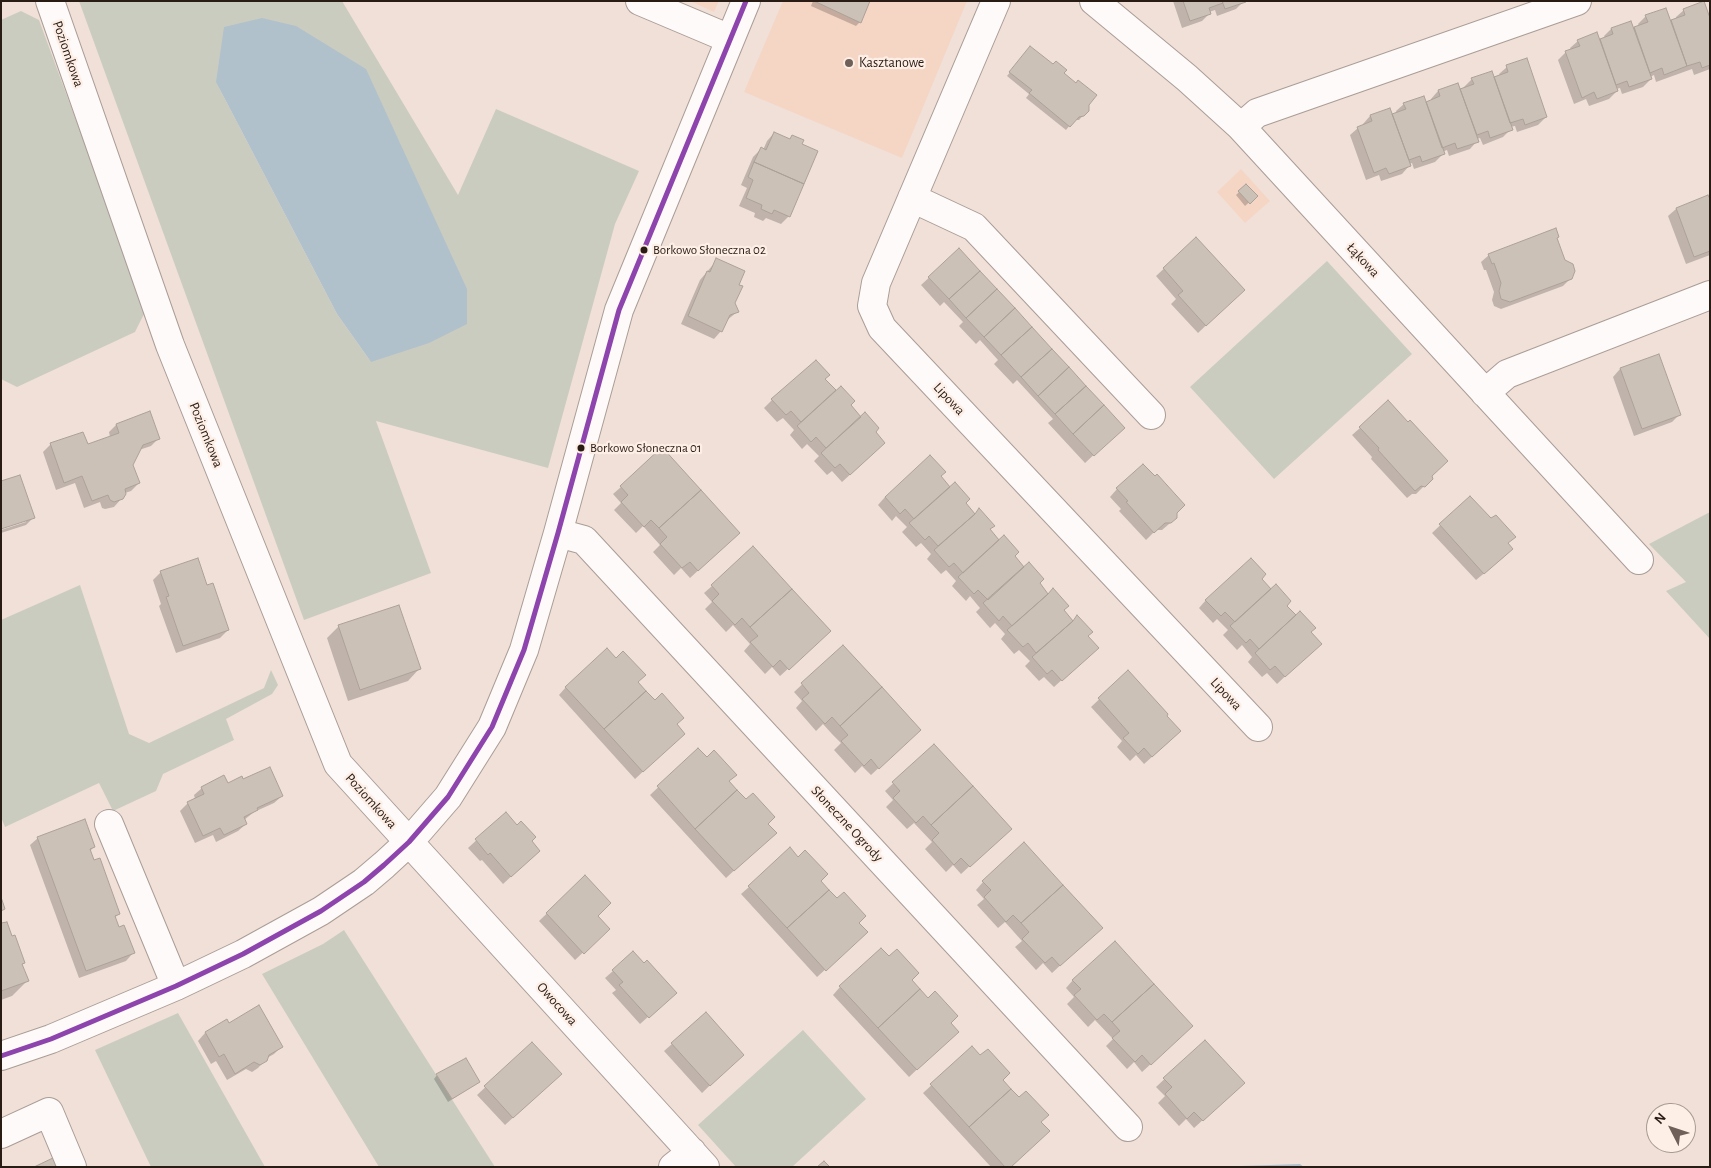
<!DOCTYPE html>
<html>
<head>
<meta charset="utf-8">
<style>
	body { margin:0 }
	#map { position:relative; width:1711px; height:1168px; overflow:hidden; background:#f0e0d8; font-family:"Alegreya Sans",sans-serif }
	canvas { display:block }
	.frame { position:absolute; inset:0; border:2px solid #291c14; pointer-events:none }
	.north { position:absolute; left:1646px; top:1103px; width:50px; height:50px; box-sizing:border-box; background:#fdeee6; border:1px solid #a89a92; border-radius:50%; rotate:311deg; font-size:14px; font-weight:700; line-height:20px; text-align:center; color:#291c14 }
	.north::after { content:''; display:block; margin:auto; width:18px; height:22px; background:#6f6159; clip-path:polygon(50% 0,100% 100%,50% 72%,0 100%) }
</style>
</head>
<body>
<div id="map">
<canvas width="1711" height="1168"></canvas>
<div class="frame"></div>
<div class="north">N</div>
</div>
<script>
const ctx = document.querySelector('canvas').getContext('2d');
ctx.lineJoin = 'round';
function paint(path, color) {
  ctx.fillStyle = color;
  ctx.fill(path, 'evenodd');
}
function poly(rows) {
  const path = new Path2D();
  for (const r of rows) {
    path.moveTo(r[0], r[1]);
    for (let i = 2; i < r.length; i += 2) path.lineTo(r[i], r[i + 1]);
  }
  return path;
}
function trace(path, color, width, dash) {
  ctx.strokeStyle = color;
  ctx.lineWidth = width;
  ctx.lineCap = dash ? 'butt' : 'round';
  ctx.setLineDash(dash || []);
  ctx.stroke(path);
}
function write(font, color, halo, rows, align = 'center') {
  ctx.font = font + ' "Alegreya Sans",sans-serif';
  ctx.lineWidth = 4.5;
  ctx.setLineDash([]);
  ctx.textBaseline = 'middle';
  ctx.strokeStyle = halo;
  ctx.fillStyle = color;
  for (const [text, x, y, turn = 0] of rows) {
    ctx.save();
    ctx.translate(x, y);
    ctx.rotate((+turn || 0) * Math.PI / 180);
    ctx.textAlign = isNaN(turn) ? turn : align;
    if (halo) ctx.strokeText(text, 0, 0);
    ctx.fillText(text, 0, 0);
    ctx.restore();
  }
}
paint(poly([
	[690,1,719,1,714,12],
	[783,1,967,1,902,158,744,92],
	[1241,169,1270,201,1245,223,1217,192]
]), '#f5d6c5');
paint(poly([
	[79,1,342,1,458,195,496,109,639,171,615,224,548,468,376,421,431,573,304,620],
	[216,82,371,362,337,314],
	[21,11,39,20,146,310,135,332,17,387,1,379,1,20],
	[1327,261,1412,354,1274,479,1190,387],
	[1710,512,1710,639,1666,591,1686,582,1649,544],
	[80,585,129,734,149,743,264,688,271,670,278,685,272,694,226,719,234,740,163,774,156,791,113,811,99,783,5,827,1,817,1,620],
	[344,930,495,1167,379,1167,262,974,323,944],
	[178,1013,265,1167,151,1167,95,1050],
	[803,1030,866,1099,792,1167,736,1167,698,1125]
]), '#cbccc0');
paint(poly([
	[262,18,296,26,366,69,467,289,467,324,429,343,371,362,337,314,216,82,224,27],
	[1300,1164,1304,1167,1237,1167,1241,1166]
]), '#b0c1cb');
paint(poly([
	[813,1,869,1,860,22,856,26,811,6],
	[1173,1,1244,1,1236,9,1217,16,1215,10,1209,12,1209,14,1202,21,1182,28],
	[1684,10,1707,15,1710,14,1710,69,1694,75,1692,69,1656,82,1654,75,1650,77,1651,79,1643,87,1622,94,1620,88,1616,89,1617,91,1609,99,1589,106,1586,99,1574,104,1558,60,1566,52,1571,50,1570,48,1578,41,1599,40,1605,38,1604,36,1611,29,1633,28,1639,26,1638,24,1646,16,1670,21,1676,19,1676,17],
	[1027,51,1063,74,1087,105,1088,110,1079,120,1074,120,1066,130,1026,98,1029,94,1007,76],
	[1507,67,1546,117,1538,125,1517,132,1515,126,1510,127,1511,129,1503,137,1483,145,1480,138,1477,139,1477,141,1470,149,1449,156,1447,150,1442,152,1443,154,1435,162,1414,169,1412,163,1409,164,1409,166,1402,174,1381,181,1379,175,1366,180,1350,135,1358,128,1363,126,1363,124,1370,116,1391,115,1397,114,1396,111,1404,104,1425,103,1431,101,1431,99,1438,91,1457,84,1459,91,1465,89,1464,87,1472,79,1493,78,1500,76,1499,74],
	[774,133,789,140,792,137,789,216,781,224,766,218,763,221,754,217,755,213,739,206,747,188,741,185,753,157,761,149,763,150,767,141],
	[1246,185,1256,196,1245,206,1236,195],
	[1710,196,1710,255,1686,264,1668,216,1676,209],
	[1196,239,1235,298,1198,333,1171,304,1176,299,1156,276],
	[1556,239,1571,278,1563,286,1501,309,1494,306,1492,300,1494,292,1486,270,1484,270,1481,262,1489,255],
	[959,250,1115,435,1085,463,1048,423,1053,419,1017,380,1013,384,994,364,998,360,980,340,976,344,959,326,963,322,944,302,940,306,921,285],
	[717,260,737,286,734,303,737,312,726,321,721,331,714,339,681,324,700,280],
	[1620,369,1680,414,1672,422,1634,436,1613,377],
	[824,379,874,432,876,451,842,482,832,471,827,475,814,461,819,456,807,444,802,449,790,435,794,430,783,418,777,422,764,408,772,400],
	[116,425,159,438,151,446,139,450,132,465,139,483,131,491,125,493,122,498,114,507,105,509,102,508,100,502,84,508,75,483,56,490,43,452,51,444,87,446,110,437,109,432],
	[1360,428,1431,476,1431,479,1416,494,1412,494,1407,498,1371,459,1372,457,1352,435],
	[940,476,1087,636,1089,655,1054,687,1044,677,1039,681,1025,666,1030,661,1019,650,1014,654,1001,639,1005,634,995,623,990,628,976,612,980,608,970,596,966,601,952,586,956,581,946,570,941,574,927,559,931,554,921,543,916,547,902,532,907,527,896,516,892,521,878,505,885,497],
	[1154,478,1176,512,1176,518,1162,530,1156,530,1146,540,1119,511,1121,509,1110,497,1117,489],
	[621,487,731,540,690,578,681,568,674,575,653,552,660,545,643,526,636,533,614,510,621,503,613,494],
	[1470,497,1507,544,1504,557,1476,580,1432,533],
	[34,517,26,525,1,533,1,530,26,522,26,519],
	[161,572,206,587,228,630,220,638,176,653,159,606,161,604,153,580],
	[1260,579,1310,632,1312,651,1277,684,1267,673,1262,677,1248,662,1252,657,1242,645,1237,650,1223,635,1228,630,1217,619,1213,623,1199,608,1206,600],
	[712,586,821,639,780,676,772,667,765,674,744,651,750,644,733,625,726,632,705,609,712,602,704,593],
	[339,626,419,669,408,681,348,701,327,638],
	[843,646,912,737,871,775,862,766,855,773,834,750,841,743,832,734,823,724,816,731,796,708,802,701,794,692],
	[1128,672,1165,716,1172,739,1144,764,1136,755,1130,761,1117,747,1122,741,1091,707],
	[637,682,675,725,676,741,635,779,559,695,566,687],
	[934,745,1002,836,961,874,953,865,946,872,925,849,932,842,914,823,907,829,886,807,893,800,885,791],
	[698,750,766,824,767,840,726,878,650,795],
	[243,780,282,796,274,803,254,812,244,820,246,824,238,831,216,842,213,835,195,843,180,811,188,803,195,799,194,795,202,788,228,785],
	[505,814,530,842,531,858,503,884,482,860,480,861,468,848],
	[38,838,94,847,90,851,119,914,114,918,118,928,133,953,126,961,79,978,30,845],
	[585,877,596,916,608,929,575,960,539,921],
	[819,881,858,923,858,940,817,977,741,894,749,887],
	[983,882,1093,935,1052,973,1043,963,1036,970,1015,947,1022,941,1005,922,998,928,977,905,984,899,976,890],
	[1,925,24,963,22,965,27,981,12,996,1,1000],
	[889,958,949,1023,949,1039,909,1077,833,995,840,987],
	[613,971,667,1000,640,1024,612,993,616,990,605,978],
	[1073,980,1184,1034,1142,1072,1134,1062,1127,1069,1106,1046,1113,1039,1095,1020,1088,1027,1067,1004,1074,997,1066,988],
	[706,1014,734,1062,702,1093,664,1051],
	[227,1021,229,1024,282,1046,274,1054,267,1058,258,1068,252,1072,246,1069,227,1080,216,1061,211,1064,198,1041,205,1033],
	[1205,1041,1236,1090,1194,1128,1186,1119,1179,1126,1158,1103,1165,1096,1156,1087],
	[532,1044,552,1082,505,1125,477,1095],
	[972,1048,1040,1122,1010,1167,991,1167,923,1093],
	[437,1075,479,1082,448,1102,434,1079]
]), '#0003');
const building = poly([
	[814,1,870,1,861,23,814,1],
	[1183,1,1222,1,1223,3,1209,8,1211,14,1190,21,1183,1],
	[1222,1,1245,1,1246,2,1225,9,1222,1],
	[1704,1,1710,18,1710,65,1702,68,1700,62,1687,66,1671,20,1685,15,1683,9,1704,1],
	[1666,8,1687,66,1664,75,1662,68,1650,73,1634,27,1648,22,1645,15,1666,8],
	[1631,21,1652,79,1629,87,1627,81,1616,85,1600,39,1613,34,1611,28,1631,21],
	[1597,32,1618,91,1597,99,1594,92,1582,98,1565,51,1580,46,1577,40,1597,32],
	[1030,46,1053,64,1056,61,1067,70,1064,73,1076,83,1078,80,1097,95,1089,105,1089,111,1084,116,1079,117,1070,127,1029,93,1032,90,1009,72,1030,46],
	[1527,58,1547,117,1525,125,1523,119,1510,123,1494,77,1508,72,1506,65,1527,58],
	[1492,71,1513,130,1490,138,1488,131,1477,135,1460,89,1474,84,1471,78,1492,71],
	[1458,83,1479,142,1457,149,1455,143,1442,148,1426,102,1440,96,1438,90,1458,83],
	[1424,96,1445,154,1422,162,1420,156,1409,160,1392,114,1406,109,1403,103,1424,96],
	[1390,108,1411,166,1389,174,1386,168,1374,173,1357,127,1372,121,1370,115,1390,108],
	[774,132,790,139,792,135,804,140,802,144,818,151,804,184,754,162,761,147,766,150,774,132],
	[754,162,804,184,790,217,774,210,772,214,761,209,762,205,746,198,753,180,748,177,754,162],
	[1246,184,1258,196,1250,204,1238,191,1246,184],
	[1708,195,1710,199,1710,251,1694,257,1676,208,1708,195],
	[1556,228,1559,237,1557,238,1565,260,1573,264,1575,271,1572,279,1510,302,1501,299,1499,291,1501,283,1494,263,1492,264,1488,254,1556,228],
	[1196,237,1245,290,1206,326,1178,295,1183,291,1163,268,1196,237],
	[959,248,980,271,949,299,928,277,959,248],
	[716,258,745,271,739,285,743,286,735,303,739,312,730,315,722,332,688,316,707,271,710,272,716,258],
	[980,271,997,289,966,318,949,299,980,271],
	[997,289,1015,308,984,337,966,318,997,289],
	[1015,308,1032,327,1001,355,984,337,1015,308],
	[1032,327,1052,349,1021,377,1001,355,1032,327],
	[1052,349,1069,367,1038,396,1021,377,1052,349],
	[1659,354,1681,415,1642,429,1620,368,1659,354],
	[816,360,830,375,825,379,836,390,801,422,791,411,786,415,771,399,816,360],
	[1069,367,1086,386,1055,414,1038,396,1069,367],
	[841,386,855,401,851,405,861,417,826,448,816,437,811,442,797,426,841,386],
	[1086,386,1104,405,1073,434,1055,414,1086,386],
	[1388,400,1408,422,1410,420,1448,461,1432,476,1433,479,1425,487,1421,486,1415,491,1378,450,1379,448,1359,427,1388,400],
	[1104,405,1125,428,1094,456,1073,434,1104,405],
	[150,411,160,439,143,445,133,465,140,483,125,489,126,494,123,499,114,502,110,500,108,495,92,501,82,476,64,483,50,443,83,432,88,444,119,433,116,424,150,411],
	[865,412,879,428,876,432,885,443,850,475,840,464,835,468,821,453,865,412],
	[662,447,701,490,659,528,651,520,644,527,621,502,628,495,620,486,662,447],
	[930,455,946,472,941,476,950,487,914,519,905,509,900,514,885,497,930,455],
	[1143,464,1155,476,1157,474,1185,505,1177,513,1177,518,1171,523,1165,523,1154,533,1126,502,1128,501,1116,488,1143,464],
	[20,475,35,518,1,529,1,481,20,475],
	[955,482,970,499,966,503,975,514,938,546,929,536,925,540,909,523,955,482],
	[701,490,740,533,698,571,690,562,682,568,660,544,667,537,659,528,701,490],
	[1470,496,1491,518,1496,515,1516,537,1508,543,1513,549,1484,574,1439,524,1470,496],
	[979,508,995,526,990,529,999,540,963,573,954,563,949,567,934,550,975,514,979,508],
	[1004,535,1019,552,1015,556,1024,567,988,600,978,590,974,594,958,577,1004,535],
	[753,546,792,589,750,627,742,618,735,625,712,601,719,594,711,585,753,546],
	[198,558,207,585,213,583,229,630,183,646,166,597,169,596,160,571,198,558],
	[1251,558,1266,574,1262,579,1271,589,1235,622,1225,612,1221,616,1205,600,1251,558],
	[1029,562,1044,579,1040,583,1048,594,1012,626,1003,616,999,621,983,603,1029,562],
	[1276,584,1291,601,1287,606,1296,615,1259,649,1250,639,1246,643,1230,626,1276,584],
	[1053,588,1069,606,1064,610,1073,621,1036,653,1028,643,1023,647,1007,630,1048,594,1053,588],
	[792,589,831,631,789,670,780,660,773,667,750,642,758,636,750,627,792,589],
	[399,605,421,669,360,690,338,625,399,605],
	[1300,611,1316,628,1311,632,1322,644,1285,677,1275,666,1270,670,1255,653,1300,611],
	[1077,615,1093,632,1088,636,1099,648,1062,681,1052,670,1047,674,1032,657,1073,621,1077,615],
	[843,645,882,687,840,726,832,717,825,724,802,699,809,693,801,683,843,645],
	[607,648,616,658,623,651,646,675,638,682,646,691,604,729,565,687,607,648],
	[1128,670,1168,714,1167,716,1181,731,1152,757,1144,748,1138,754,1123,738,1129,733,1098,698,1128,670],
	[882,687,921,730,879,769,871,759,864,766,841,741,848,735,840,726,882,687],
	[646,691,655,700,662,693,684,718,677,724,685,734,643,772,604,729,646,691],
	[934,744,973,786,931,825,923,816,916,823,893,798,900,791,892,782,934,744],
	[698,748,707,757,714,750,737,775,729,781,737,790,695,829,657,786,698,748],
	[270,767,283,796,257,808,258,810,244,817,247,824,224,835,220,828,203,836,187,802,204,794,201,787,224,775,228,783,242,776,243,779,270,767],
	[973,786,1012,829,970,867,961,858,954,865,932,840,939,833,931,825,973,786],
	[737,790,746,799,753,793,775,817,768,824,777,833,734,871,695,829,737,790],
	[506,812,517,825,521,821,536,837,532,841,540,851,511,877,490,853,488,855,475,839,506,812],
	[85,819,95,847,90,849,94,860,100,858,120,914,115,916,119,927,124,925,135,953,86,971,37,837,85,819],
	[1024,842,1063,885,1021,923,1013,915,1006,922,984,897,991,890,982,881,1024,842],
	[790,847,798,857,805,850,828,874,821,881,829,890,787,928,748,886,790,847],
	[585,875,611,903,598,916,610,929,584,954,546,913,585,875],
	[1063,885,1103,928,1060,966,1052,957,1045,963,1022,939,1029,932,1021,923,1063,885],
	[829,890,837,898,844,892,866,916,859,923,868,932,826,971,787,928,829,890],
	[1,897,5,909,1,911,1,897],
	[7,922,12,936,15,935,25,963,22,964,29,981,1,991,1,923,7,922],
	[1115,941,1154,984,1112,1022,1104,1014,1097,1020,1074,995,1081,989,1072,980,1115,941],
	[881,948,889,956,897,949,919,973,912,980,920,989,878,1028,839,986,881,948],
	[633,951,644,963,647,960,677,993,649,1018,619,985,623,982,612,970,633,951],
	[1154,984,1193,1026,1151,1065,1142,1055,1135,1062,1112,1038,1120,1031,1112,1022,1154,984],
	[920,989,928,998,935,991,958,1016,951,1023,959,1032,917,1070,878,1028,920,989],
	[259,1005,283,1047,269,1055,267,1061,260,1065,254,1062,235,1074,224,1054,219,1057,205,1032,227,1019,229,1023,259,1005],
	[706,1012,744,1055,710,1086,671,1043,706,1012],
	[1205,1040,1245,1083,1203,1121,1194,1112,1187,1119,1165,1094,1172,1087,1163,1078,1205,1040],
	[532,1042,562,1074,513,1118,484,1086,532,1042],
	[972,1046,980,1055,988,1049,1010,1073,1003,1080,1011,1089,969,1127,930,1084,972,1046],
	[466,1058,480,1082,452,1099,436,1074,466,1058],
	[1011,1089,1019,1097,1026,1091,1049,1115,1041,1122,1050,1131,1011,1167,1005,1167,969,1127,1011,1089],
	[55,1157,59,1167,34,1167,55,1157],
	[824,1161,830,1167,817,1167,824,1161]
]);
paint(building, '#ccc1b7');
trace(building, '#aca198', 1);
const minor = poly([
	[50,1,170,345,338,764,705,1167],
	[640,1,730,39],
	[996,1,876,283,872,306,882,328,1258,727],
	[1094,1,1187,78,1241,127,1639,560],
	[1241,127,1257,113,1577,1],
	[912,198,974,227,1151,415],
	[1485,393,1507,374,1710,295],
	[558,533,584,540,1128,1127],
	[109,824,176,986],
	[1,1056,51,1039,176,986,243,954,321,911,364,882,384,865,409,842,448,797,492,727,524,650,558,533,619,310,746,1],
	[1,1134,49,1112,72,1167],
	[673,1167,692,1152]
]);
trace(minor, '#aa9d96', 30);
trace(minor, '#fdfaf9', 28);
trace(poly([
	[1,1056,51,1039,176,986,243,954,321,911,364,882,384,865,409,842,448,797,492,727,524,650,558,533,619,310,746,1]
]), '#8e44ad', 5);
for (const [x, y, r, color] of [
	[849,63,5,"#6f6159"],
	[644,250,4.5,"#291c14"],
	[581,448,4.5,"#291c14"]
]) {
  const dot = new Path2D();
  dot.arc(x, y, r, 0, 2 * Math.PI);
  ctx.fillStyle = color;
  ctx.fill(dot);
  trace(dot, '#fdeee6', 2);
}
write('13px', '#291c14', '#fdeee6', [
	["Borkowo Słoneczna 02",653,250],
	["Borkowo Słoneczna 01",590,448]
], 'left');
write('14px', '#291c14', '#fdeee6', [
	["Poziomkowa",68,54,71],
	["Łąkowa",1363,260,47],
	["Lipowa",949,399,47],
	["Poziomkowa",206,435,68],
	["Lipowa",1226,694,47],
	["Poziomkowa",371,801,48],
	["Słoneczne Ogrody",847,824,47],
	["Owocowa",557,1004,48]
]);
write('14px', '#291c14', '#fdeee6', [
	["Kasztanowe",859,63]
], 'left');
</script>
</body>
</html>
